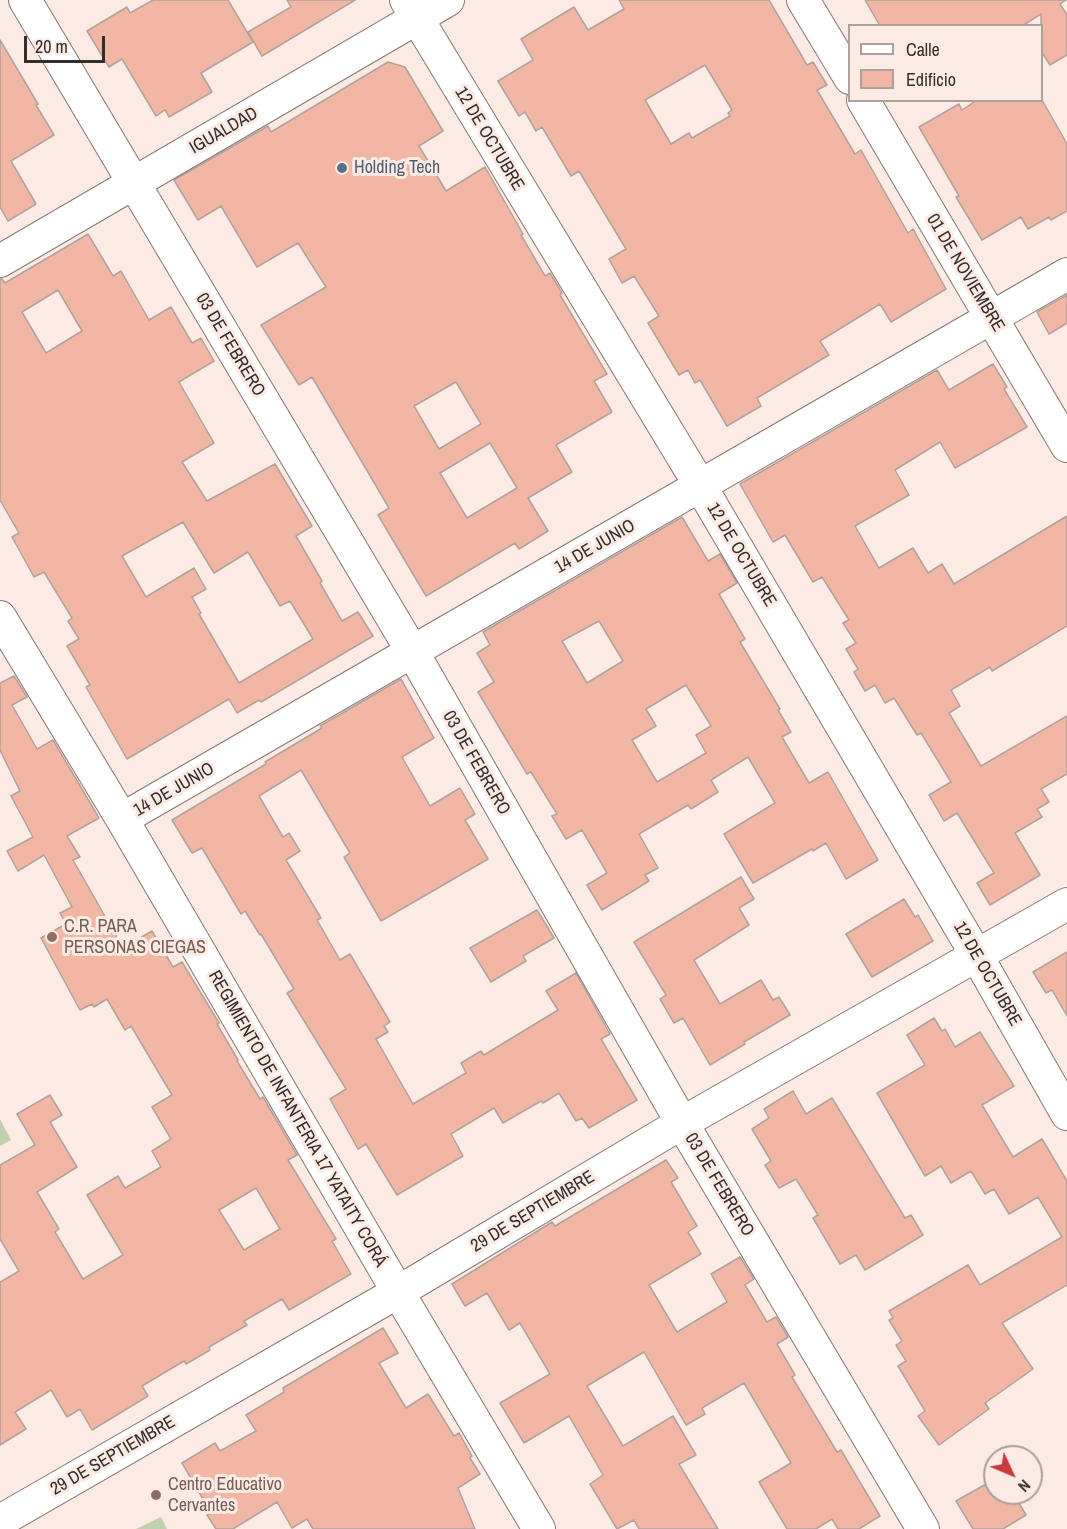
<!DOCTYPE html>
<html>
<head>
<meta charset="utf-8">
<style>
	body { margin:0 }
	#map { position:relative; width:1067px; height:1529px; overflow:hidden; background:#fcebe4; font-family:"Archivo Narrow",sans-serif }
	canvas { display:block }
	.legend { position:absolute; left:848px; top:24px; width:195px; height:78px; box-sizing:border-box; background:#fcebe4; border:2px solid #aca09a; margin:0; padding:8px 10px; list-style:none; font-size:18px; color:#352f2c }
	.legend li { display:flex; align-items:center; gap:12px; height:30px }
	.legend b { width:30px; border:2px solid #aca09a }
	.north { position:absolute; left:983px; top:1445px; width:60px; height:60px; box-sizing:border-box; background:#fcebe4; border:2px solid #aca09a; border-radius:50%; rotate:134deg; font-size:16px; font-weight:700; line-height:24px; text-align:center; color:#352f2c }
	.north::after { content:''; display:block; margin:auto; width:21px; height:27px; background:#c93a3e; clip-path:polygon(50% 0,100% 100%,50% 72%,0 100%) }
	.scale { position:absolute; left:24px; top:36px; width:81px; height:27px; box-sizing:border-box; border:3px solid #352f2c; border-top:0; padding-left:8px; font-size:18px; line-height:21px; white-space:nowrap; color:#352f2c; -webkit-text-stroke:4px #fcebe4; paint-order:stroke }
</style>
</head>
<body>
<div id="map">
<canvas width="1067" height="1529"></canvas>
<ul class="legend">
<li><b style="height:8px;background:#fff"></b>Calle</li>
<li><b style="height:16px;background:#f1b7a4"></b>Edificio</li>
</ul>
<div class="north">N</div>
<div class="scale">20 m</div>
</div>
<script>
const ctx = document.querySelector('canvas').getContext('2d');
ctx.lineJoin = 'round';
function paint(path, color) {
  ctx.fillStyle = color;
  ctx.fill(path, 'evenodd');
}
function poly(rows) {
  const path = new Path2D();
  for (const r of rows) {
    path.moveTo(r[0], r[1]);
    for (let i = 2; i < r.length; i += 2) path.lineTo(r[i], r[i + 1]);
  }
  return path;
}
function trace(path, color, width, dash) {
  ctx.strokeStyle = color;
  ctx.lineWidth = width;
  ctx.lineCap = dash ? 'butt' : 'round';
  ctx.setLineDash(dash || []);
  ctx.stroke(path);
}
function write(font, color, halo, rows, align = 'center') {
  ctx.font = font + ' "Archivo Narrow",sans-serif';
  ctx.lineWidth = 6;
  ctx.setLineDash([]);
  ctx.textBaseline = 'middle';
  ctx.strokeStyle = halo;
  ctx.fillStyle = color;
  for (const [text, x, y, turn = 0] of rows) {
    ctx.save();
    ctx.translate(x, y);
    ctx.rotate((+turn || 0) * Math.PI / 180);
    ctx.textAlign = isNaN(turn) ? turn : align;
    if (halo) ctx.strokeText(text, 0, 0);
    ctx.fillText(text, 0, 0);
    ctx.restore();
  }
}
paint(poly([
	[0,1119,11,1140,0,1146],
	[161,1517,167,1529,136,1529]
]), '#c1d1af');
const building = poly([
	[153,0,228,0,253,42,201,73,212,92,169,117,165,110,156,116,122,59,109,67,87,31,127,7,130,13,153,0],
	[287,0,355,0,262,56,248,32,291,7,287,0],
	[619,0,769,0,807,65,813,62,827,85,817,90,855,154,861,150,908,233,913,229,946,289,891,322,880,304,820,341,829,355,757,398,761,406,727,426,700,380,695,383,688,370,679,375,648,323,659,316,634,276,622,283,609,259,626,249,579,171,571,176,542,127,536,131,525,112,519,116,498,81,533,60,521,39,574,7,588,30,624,9,619,0],
	[705,65,732,110,728,113,730,116,692,138,689,133,671,144,645,100,705,65],
	[865,0,1066,0,1060,4,1067,15,1067,55,1050,65,1041,51,1041,14,1022,26,880,26,865,0],
	[0,40,38,104,36,105,54,135,11,161,36,204,8,221,0,207,0,40],
	[388,62,405,67,443,131,419,146,446,191,485,167,523,234,521,235,545,276,550,273,562,293,560,295,607,374,594,381,612,412,556,445,572,472,528,498,548,531,519,549,515,543,426,596,378,515,389,508,312,377,299,385,261,325,326,287,298,243,257,267,221,206,198,220,174,180,268,126,271,132,388,62],
	[456,382,481,424,439,449,414,406,456,382],
	[490,443,517,488,467,518,440,473,490,443],
	[977,100,1042,100,1067,144,1067,211,1051,220,1049,217,1028,229,1021,217,982,240,956,197,959,196,919,127,959,104,962,110,977,100],
	[88,234,113,276,121,271,149,320,171,307,192,343,201,338,214,361,179,382,214,443,182,462,207,501,275,464,312,526,296,536,322,581,320,583,342,621,358,612,373,636,261,702,259,700,237,713,229,699,127,759,86,687,90,685,67,646,79,639,68,621,72,618,44,572,34,577,12,537,19,533,0,500,0,279,2,279,5,283,88,234],
	[58,290,82,331,46,353,22,312,58,290],
	[183,522,214,573,248,552,280,606,290,601,313,639,239,683,199,614,201,613,192,597,206,589,194,568,146,597,122,556,183,522],
	[1067,295,1067,323,1049,334,1037,312,1067,295],
	[993,364,1007,387,1004,389,1027,427,955,468,940,442,895,470,909,495,855,526,879,568,913,548,928,573,942,564,954,584,1067,516,1067,626,992,671,990,667,951,690,960,706,949,713,981,766,1067,716,1067,774,1041,789,1049,802,1037,809,1042,817,1015,833,1040,875,990,905,977,883,994,873,957,813,944,821,929,795,951,782,921,733,917,735,894,698,885,703,875,685,865,691,854,672,858,669,846,649,856,643,843,623,849,620,822,577,813,582,785,535,773,542,740,484,937,370,949,390,993,364],
	[682,517,708,561,720,554,737,583,719,594,745,639,740,642,780,709,778,710,791,732,782,737,809,783,828,772,878,860,846,879,826,843,813,851,812,849,753,883,724,834,775,803,748,757,711,780,718,792,691,809,688,805,639,834,658,868,645,875,649,881,602,910,587,885,607,873,582,830,566,839,552,816,557,814,531,772,527,774,478,692,494,682,477,653,490,645,483,632,682,517],
	[599,621,623,661,587,683,562,641,599,621],
	[686,685,711,726,696,735,706,753,657,782,632,740,656,726,646,709,686,685],
	[14,676,27,697,12,705,37,749,53,740,99,818,67,836,80,857,73,860,123,948,152,931,173,967,182,962,219,1023,217,1024,238,1060,237,1061,260,1099,263,1097,297,1155,288,1160,336,1239,332,1241,351,1274,289,1310,282,1299,244,1321,247,1325,209,1347,210,1350,186,1364,184,1361,142,1386,148,1396,92,1430,80,1409,67,1417,51,1390,15,1412,26,1429,0,1445,0,1282,19,1271,0,1239,0,1165,35,1145,17,1114,50,1095,62,1115,50,1122,77,1167,37,1192,59,1229,55,1232,83,1279,123,1255,87,1195,118,1176,125,1188,161,1167,152,1151,171,1139,152,1107,172,1095,131,1026,125,1030,107,999,94,1007,92,1004,80,1010,41,938,66,924,60,913,72,907,44,855,18,871,7,851,33,837,11,796,20,791,0,750,0,683,14,676],
	[256,1188,280,1229,244,1250,219,1210,256,1188],
	[401,679,434,738,402,757,430,806,460,788,475,814,465,820,488,859,381,921,344,857,350,853,301,770,259,796,283,837,289,833,300,851,286,860,321,918,317,920,340,960,350,954,390,1022,384,1026,388,1032,376,1039,413,1104,466,1073,461,1063,481,1051,484,1055,558,1010,546,991,576,973,610,1034,601,1039,637,1100,589,1128,582,1118,576,1121,559,1093,543,1103,541,1101,503,1123,494,1108,451,1134,463,1156,397,1195,366,1144,358,1149,330,1099,346,1089,287,993,294,989,261,934,260,935,245,911,241,914,202,848,192,853,172,820,266,764,265,762,322,728,320,726,401,679],
	[741,877,754,899,739,908,749,925,694,960,720,1004,761,980,773,1000,779,997,790,1015,744,1042,745,1044,710,1065,683,1018,674,1023,660,999,666,995,634,942,741,877],
	[904,899,915,917,918,915,933,941,872,977,846,934,904,899],
	[537,910,554,938,523,956,526,961,491,982,470,948,537,910],
	[1067,952,1067,1016,1052,990,1046,993,1033,972,1067,952],
	[934,1018,942,1031,945,1029,955,1047,980,1032,1014,1086,982,1105,1013,1157,1042,1139,1067,1181,1067,1285,1002,1323,1033,1369,985,1403,989,1409,939,1445,918,1416,925,1411,898,1366,906,1361,896,1345,902,1341,889,1320,893,1318,889,1311,968,1265,980,1285,1062,1237,1038,1197,1009,1214,994,1189,985,1194,971,1171,951,1183,941,1166,925,1176,877,1093,925,1065,907,1035,934,1018],
	[793,1091,806,1114,832,1098,905,1218,911,1215,923,1235,865,1270,856,1255,840,1264,813,1218,818,1215,796,1179,779,1188,765,1165,771,1161,752,1129,769,1118,764,1109,793,1091],
	[666,1160,678,1178,671,1182,697,1226,688,1232,701,1254,649,1285,677,1332,727,1302,711,1274,740,1257,754,1279,745,1285,767,1322,776,1317,788,1337,777,1344,795,1375,792,1377,837,1452,841,1450,880,1516,859,1529,838,1529,832,1519,816,1529,787,1529,759,1482,791,1463,744,1383,702,1408,705,1414,686,1425,644,1352,587,1386,623,1446,673,1416,696,1455,679,1464,718,1529,639,1529,634,1520,617,1529,590,1484,603,1475,569,1416,524,1443,500,1403,550,1374,520,1323,509,1330,487,1293,465,1306,452,1284,552,1222,555,1226,666,1160],
	[383,1328,398,1353,379,1363,406,1408,428,1394,454,1436,459,1433,472,1456,470,1458,480,1474,458,1488,475,1529,313,1529,307,1519,292,1528,277,1502,233,1529,216,1529,207,1515,211,1513,182,1463,215,1443,220,1451,256,1431,246,1415,284,1392,283,1388,383,1328],
	[995,1479,995,1493,1013,1493,1026,1515,1003,1529,973,1529,956,1501,995,1479]
]);
paint(building, '#f1b7a4');
trace(building, '#b2a29d', 1.5);
const minor = poly([
	[25,0,412,651,682,1123,923,1529],
	[406,0,701,487,977,956,1067,1114],
	[803,0,850,78],
	[863,100,1067,446],
	[0,261,448,0],
	[0,617,122,819,398,1292,539,1529],
	[122,819,1067,274],
	[0,1521,398,1292,682,1123,1067,904]
]);
trace(minor, '#867770', 34);
trace(minor, '#fff', 32);
for (const [x, y, r, color] of [
	[342,168,6,"#5c6f8a"],
	[52,937,6,"#8d6e63"],
	[156,1495,6,"#8d6e63"]
]) {
  const dot = new Path2D();
  dot.arc(x, y, r, 0, 2 * Math.PI);
  ctx.fillStyle = color;
  ctx.fill(dot);
  trace(dot, '#fcebe4', 2);
}
write('18px', '#352f2c', '#fcebe4', [
	["IGUALDAD",224,131,-30],
	["12 DE OCTUBRE",489,139,59],
	["01 DE NOVIEMBRE",965,273,59],
	["03 DE FEBRERO",230,345,59],
	["14 DE JUNIO",595,547,-30],
	["12 DE OCTUBRE",741,555,59],
	["03 DE FEBRERO",476,763,60],
	["14 DE JUNIO",174,790,-30],
	["12 DE OCTUBRE",987,974,60],
	["REGIMIENTO DE INFANTERIA 17 YATAITY CORÁ",297,1119,60],
	["03 DE FEBRERO",719,1185,59],
	["29 DE SEPTIEMBRE",533,1212,-31],
	["29 DE SEPTIEMBRE",113,1456,-30]
]);
write('18px', '#4e5e75', '#fcebe4', [
	["Holding Tech",354,168]
], 'left');
write('18px', '#785e54', '#fcebe4', [
	["C.R. PARA",64,927],
	["PERSONAS CIEGAS",64,948],
	["Centro Educativo",168,1485],
	["Cervantes",168,1506]
], 'left');
</script>
</body>
</html>
